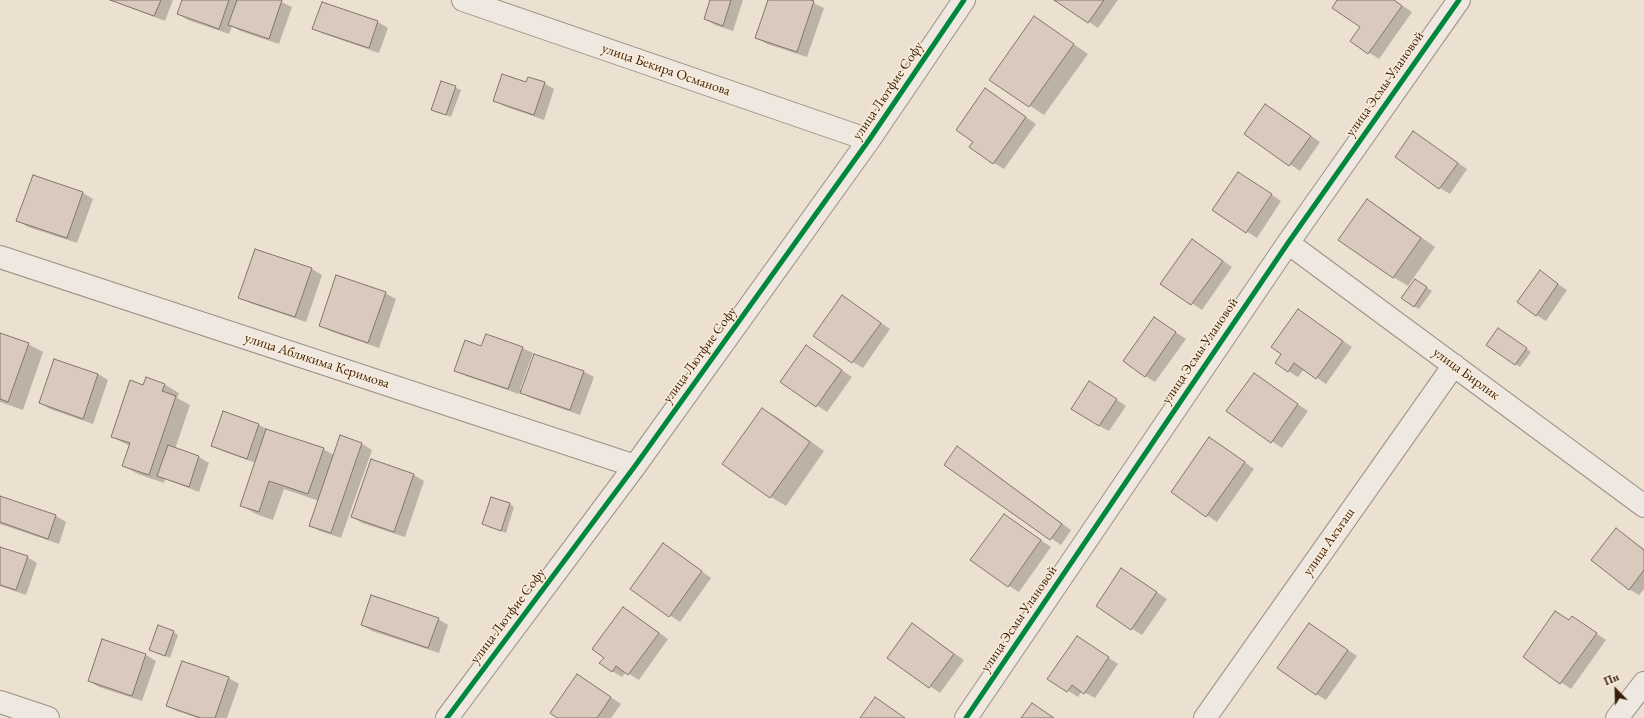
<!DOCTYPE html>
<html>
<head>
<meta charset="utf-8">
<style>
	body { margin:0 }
	#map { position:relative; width:1644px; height:718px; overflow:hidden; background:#ece0d0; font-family:"EB Garamond",serif }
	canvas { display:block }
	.north { position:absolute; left:1596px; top:670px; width:40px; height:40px; -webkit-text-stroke:3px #faecd9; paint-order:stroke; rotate:337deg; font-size:11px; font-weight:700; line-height:16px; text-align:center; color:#381e09 }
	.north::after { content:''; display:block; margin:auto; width:14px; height:18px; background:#381e09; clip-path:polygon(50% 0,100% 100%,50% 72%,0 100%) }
</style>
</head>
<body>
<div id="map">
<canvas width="1644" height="718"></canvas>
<div class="north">Пн</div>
</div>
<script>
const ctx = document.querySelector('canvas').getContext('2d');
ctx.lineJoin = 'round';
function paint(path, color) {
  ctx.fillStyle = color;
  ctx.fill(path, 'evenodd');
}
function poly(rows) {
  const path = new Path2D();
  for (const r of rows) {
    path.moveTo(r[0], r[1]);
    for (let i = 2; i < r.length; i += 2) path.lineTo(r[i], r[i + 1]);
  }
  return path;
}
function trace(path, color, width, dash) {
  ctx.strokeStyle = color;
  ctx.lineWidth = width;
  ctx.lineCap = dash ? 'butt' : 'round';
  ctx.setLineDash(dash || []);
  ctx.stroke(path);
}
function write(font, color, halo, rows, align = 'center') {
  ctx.font = font + ' "EB Garamond",serif';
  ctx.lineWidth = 3;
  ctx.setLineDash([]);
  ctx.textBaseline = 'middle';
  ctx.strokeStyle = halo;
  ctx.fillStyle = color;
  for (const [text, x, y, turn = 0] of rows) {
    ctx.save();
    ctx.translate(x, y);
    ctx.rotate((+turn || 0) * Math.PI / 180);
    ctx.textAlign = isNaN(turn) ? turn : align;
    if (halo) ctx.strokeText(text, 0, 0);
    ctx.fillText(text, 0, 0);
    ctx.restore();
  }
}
paint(poly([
	[110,0,173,0,165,21],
	[183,0,277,0,292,7,279,44,240,31,232,26,229,34,188,20,178,14],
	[711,0,743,0,733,31,715,25,705,19],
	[769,0,807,0,824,8,807,57,767,44,756,38],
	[1056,0,1118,0,1098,28],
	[1338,0,1394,0,1412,12,1379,59,1351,41,1361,27],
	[322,4,378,22,388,28,379,53,324,34,314,29],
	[1034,17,1088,54,1044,115,990,79],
	[442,82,461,90,451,117,432,110],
	[527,83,544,83,554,89,544,120,504,106,494,100],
	[986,89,1036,124,1004,169,994,163,974,142],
	[1266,105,1320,142,1300,171,1245,134],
	[1414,133,1467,169,1450,194,1440,188],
	[1248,179,1281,201,1257,238,1214,210],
	[83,193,93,199,77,243,28,227,18,221],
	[1367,201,1382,209,1435,247,1408,286,1393,277],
	[1192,240,1232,267,1202,310,1162,283],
	[256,250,312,269,322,275,306,322,250,303,240,297],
	[1540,272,1567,290,1546,321,1536,315],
	[1420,283,1432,291,1419,309,1414,306],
	[385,293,396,299,379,348,330,331,320,325],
	[852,303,890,329,863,368,853,362],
	[1307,317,1352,347,1326,384,1304,369,1298,377,1288,371],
	[1154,318,1186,339,1155,382,1145,376],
	[1503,332,1531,352,1520,367,1487,345],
	[0,334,28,344,43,352,23,410,0,402],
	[806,346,852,377,827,412,781,382],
	[482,347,522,348,533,353,520,389,522,390,583,371,594,377,580,415,531,398,520,391,519,394,466,376,456,370],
	[98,374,108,380,93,424,50,409,40,403],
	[1254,374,1308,411,1282,448,1227,411],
	[164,384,179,393,177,398,190,405,175,449,199,457,209,463,199,492,165,479,164,483,138,474,123,466,130,446,112,437,144,387],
	[1099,388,1126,406,1109,431,1099,426],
	[762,409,777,417,824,451,786,506,771,497,724,464],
	[259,425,269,430,323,449,334,455,362,444,372,450,341,538,320,531,310,526,319,501,284,489,273,520,256,514,241,505,256,463,222,451,212,446],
	[1220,444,1254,469,1217,522,1172,492],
	[957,447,967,453,1071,530,1061,545,946,464],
	[371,460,414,475,424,481,405,537,362,523,352,517],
	[0,497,56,516,66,522,59,544,0,524],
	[510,504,514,507,506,533,483,524],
	[1004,515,1051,547,1019,592,1009,586],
	[1616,529,1644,549,1644,589,1639,595,1629,589],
	[0,548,27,557,37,563,26,595,0,586],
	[673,550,711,578,680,622,631,589],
	[1132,575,1167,599,1142,635,1097,606],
	[633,614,668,639,639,680,626,672,622,677,612,671],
	[1572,617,1606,640,1571,689,1524,657,1569,621],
	[438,619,448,625,439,653,372,631,362,625],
	[1309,624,1357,656,1326,700,1316,694],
	[922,631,964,660,940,693,889,658],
	[174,632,178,635,170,658,150,650],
	[1087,643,1118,664,1095,698,1082,691,1078,697,1049,678],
	[146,655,156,661,142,701,99,687,89,681],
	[183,662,229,678,239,684,227,718,197,718,177,711,167,706],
	[577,675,621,704,611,718,559,718]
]), '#0003');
const building = poly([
	[110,0,161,0,154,16,110,0],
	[182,0,229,0,219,29,177,14,182,0],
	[237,0,282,0,269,39,228,25,237,0],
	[710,0,731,0,723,26,704,19,710,0],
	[768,0,810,0,814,1,797,52,755,38,768,0],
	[1054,0,1104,0,1088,23,1054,0],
	[1337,0,1394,0,1402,6,1368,54,1350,41,1360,27,1332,8,1337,0],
	[322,2,378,21,369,48,312,29,322,2],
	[1034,16,1074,44,1029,107,989,80,1034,16],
	[502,74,526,82,528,77,545,82,534,115,493,101,502,74],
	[441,81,456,86,446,115,431,110,441,81],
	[985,88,1026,117,993,164,969,147,973,142,956,130,985,88],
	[1265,104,1311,136,1289,166,1244,134,1265,104],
	[1413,131,1458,163,1439,189,1395,157,1413,131],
	[1238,172,1272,194,1246,233,1212,210,1238,172],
	[33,175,83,192,67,238,16,221,33,175],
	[1367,199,1421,238,1393,278,1338,240,1367,199],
	[1192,239,1223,261,1191,305,1160,284,1192,239],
	[255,249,312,268,295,317,238,298,255,249],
	[1540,270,1558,284,1536,316,1517,302,1540,270],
	[336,275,386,292,368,343,319,326,336,275],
	[1415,279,1427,287,1414,307,1401,298,1415,279],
	[842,295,881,323,852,363,813,336,842,295],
	[1298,309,1343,341,1316,379,1294,363,1288,372,1275,363,1281,354,1271,347,1298,309],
	[1154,317,1176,332,1145,377,1123,361,1154,317],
	[1498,328,1527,348,1515,365,1486,345,1498,328],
	[0,333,29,343,8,402,0,399,0,333],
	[486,334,523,347,508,389,454,371,465,340,481,346,486,334],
	[806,345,842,370,816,407,780,382,806,345],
	[534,354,584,371,570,410,520,393,534,354],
	[54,359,98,374,83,419,39,403,54,359],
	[1254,373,1298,404,1271,443,1226,411,1254,373],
	[146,377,165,384,162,391,176,396,149,475,122,466,130,443,111,437,130,380,143,385,146,377],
	[1089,381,1117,399,1099,426,1071,409,1089,381],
	[762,408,810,442,770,498,722,464,762,408],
	[223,411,259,424,247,459,211,446,223,411],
	[266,429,324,448,308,494,269,481,259,512,240,506,266,429],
	[340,435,362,443,331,533,309,526,340,435],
	[1209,437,1245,462,1206,517,1171,492,1209,437],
	[168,445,199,456,189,487,157,476,168,445],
	[957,446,1062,524,1050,540,944,465,957,446],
	[371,459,414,474,394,532,351,517,371,459],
	[0,496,56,515,48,539,0,522,0,496],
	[491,497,510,503,501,531,482,524,491,497],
	[1004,514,1041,540,1008,587,970,560,1004,514],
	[1616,528,1644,550,1644,570,1629,590,1591,560,1616,528],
	[663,543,702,571,669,617,630,589,663,543],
	[0,547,28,556,16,590,0,585,0,547],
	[1121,568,1157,592,1131,630,1096,606,1121,568],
	[371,595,439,618,428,648,361,625,371,595],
	[623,607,659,633,628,675,616,666,612,672,599,663,604,658,592,649,623,607],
	[1555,611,1569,620,1572,616,1597,633,1560,684,1523,657,1555,611],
	[912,623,954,654,929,688,887,658,912,623],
	[1309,623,1348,650,1316,695,1277,668,1309,623],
	[158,625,174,631,165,656,149,650,158,625],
	[1077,636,1109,657,1084,694,1072,685,1067,692,1047,679,1077,636],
	[102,639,146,654,132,696,88,681,102,639],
	[182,661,229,677,215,718,201,718,166,706,182,661],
	[577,674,611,697,597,718,557,718,550,713,577,674],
	[875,697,905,718,860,718,875,697],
	[1032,703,1054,718,1021,718,1032,703]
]);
paint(building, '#dac9bd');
trace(building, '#81766b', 1);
const minor = poly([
	[463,0,869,140],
	[1288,243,1644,506],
	[0,257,635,466],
	[0,702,48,718],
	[447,718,635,466,869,140,964,0],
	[966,718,1288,243,1459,0],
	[1205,718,1454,365],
	[1617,718,1644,683]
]);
trace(minor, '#9b9185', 24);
trace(minor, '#efe8e1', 22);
trace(poly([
	[447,718,635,466,869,140,964,0],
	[966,718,1288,243,1459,0]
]), '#00873e', 5);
write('14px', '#381e09', '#faecd9', [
	["улица Бекира Османова",666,70,19],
	["улица Эсмы Улановой",1385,84,-55],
	["улица Лютфие Софу",888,91,-56],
	["улица Эсмы Улановой",1200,351,-56],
	["улица Лютфие Софу",700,355,-54],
	["улица Аблякима Керимова",317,361,18],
	["улица Бирлик",1466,374,36],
	["улица Акъташ",1329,542,-55],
	["улица Лютфие Софу",508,616,-53],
	["улица Эсмы Улановой",1019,619,-56]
]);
</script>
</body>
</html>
